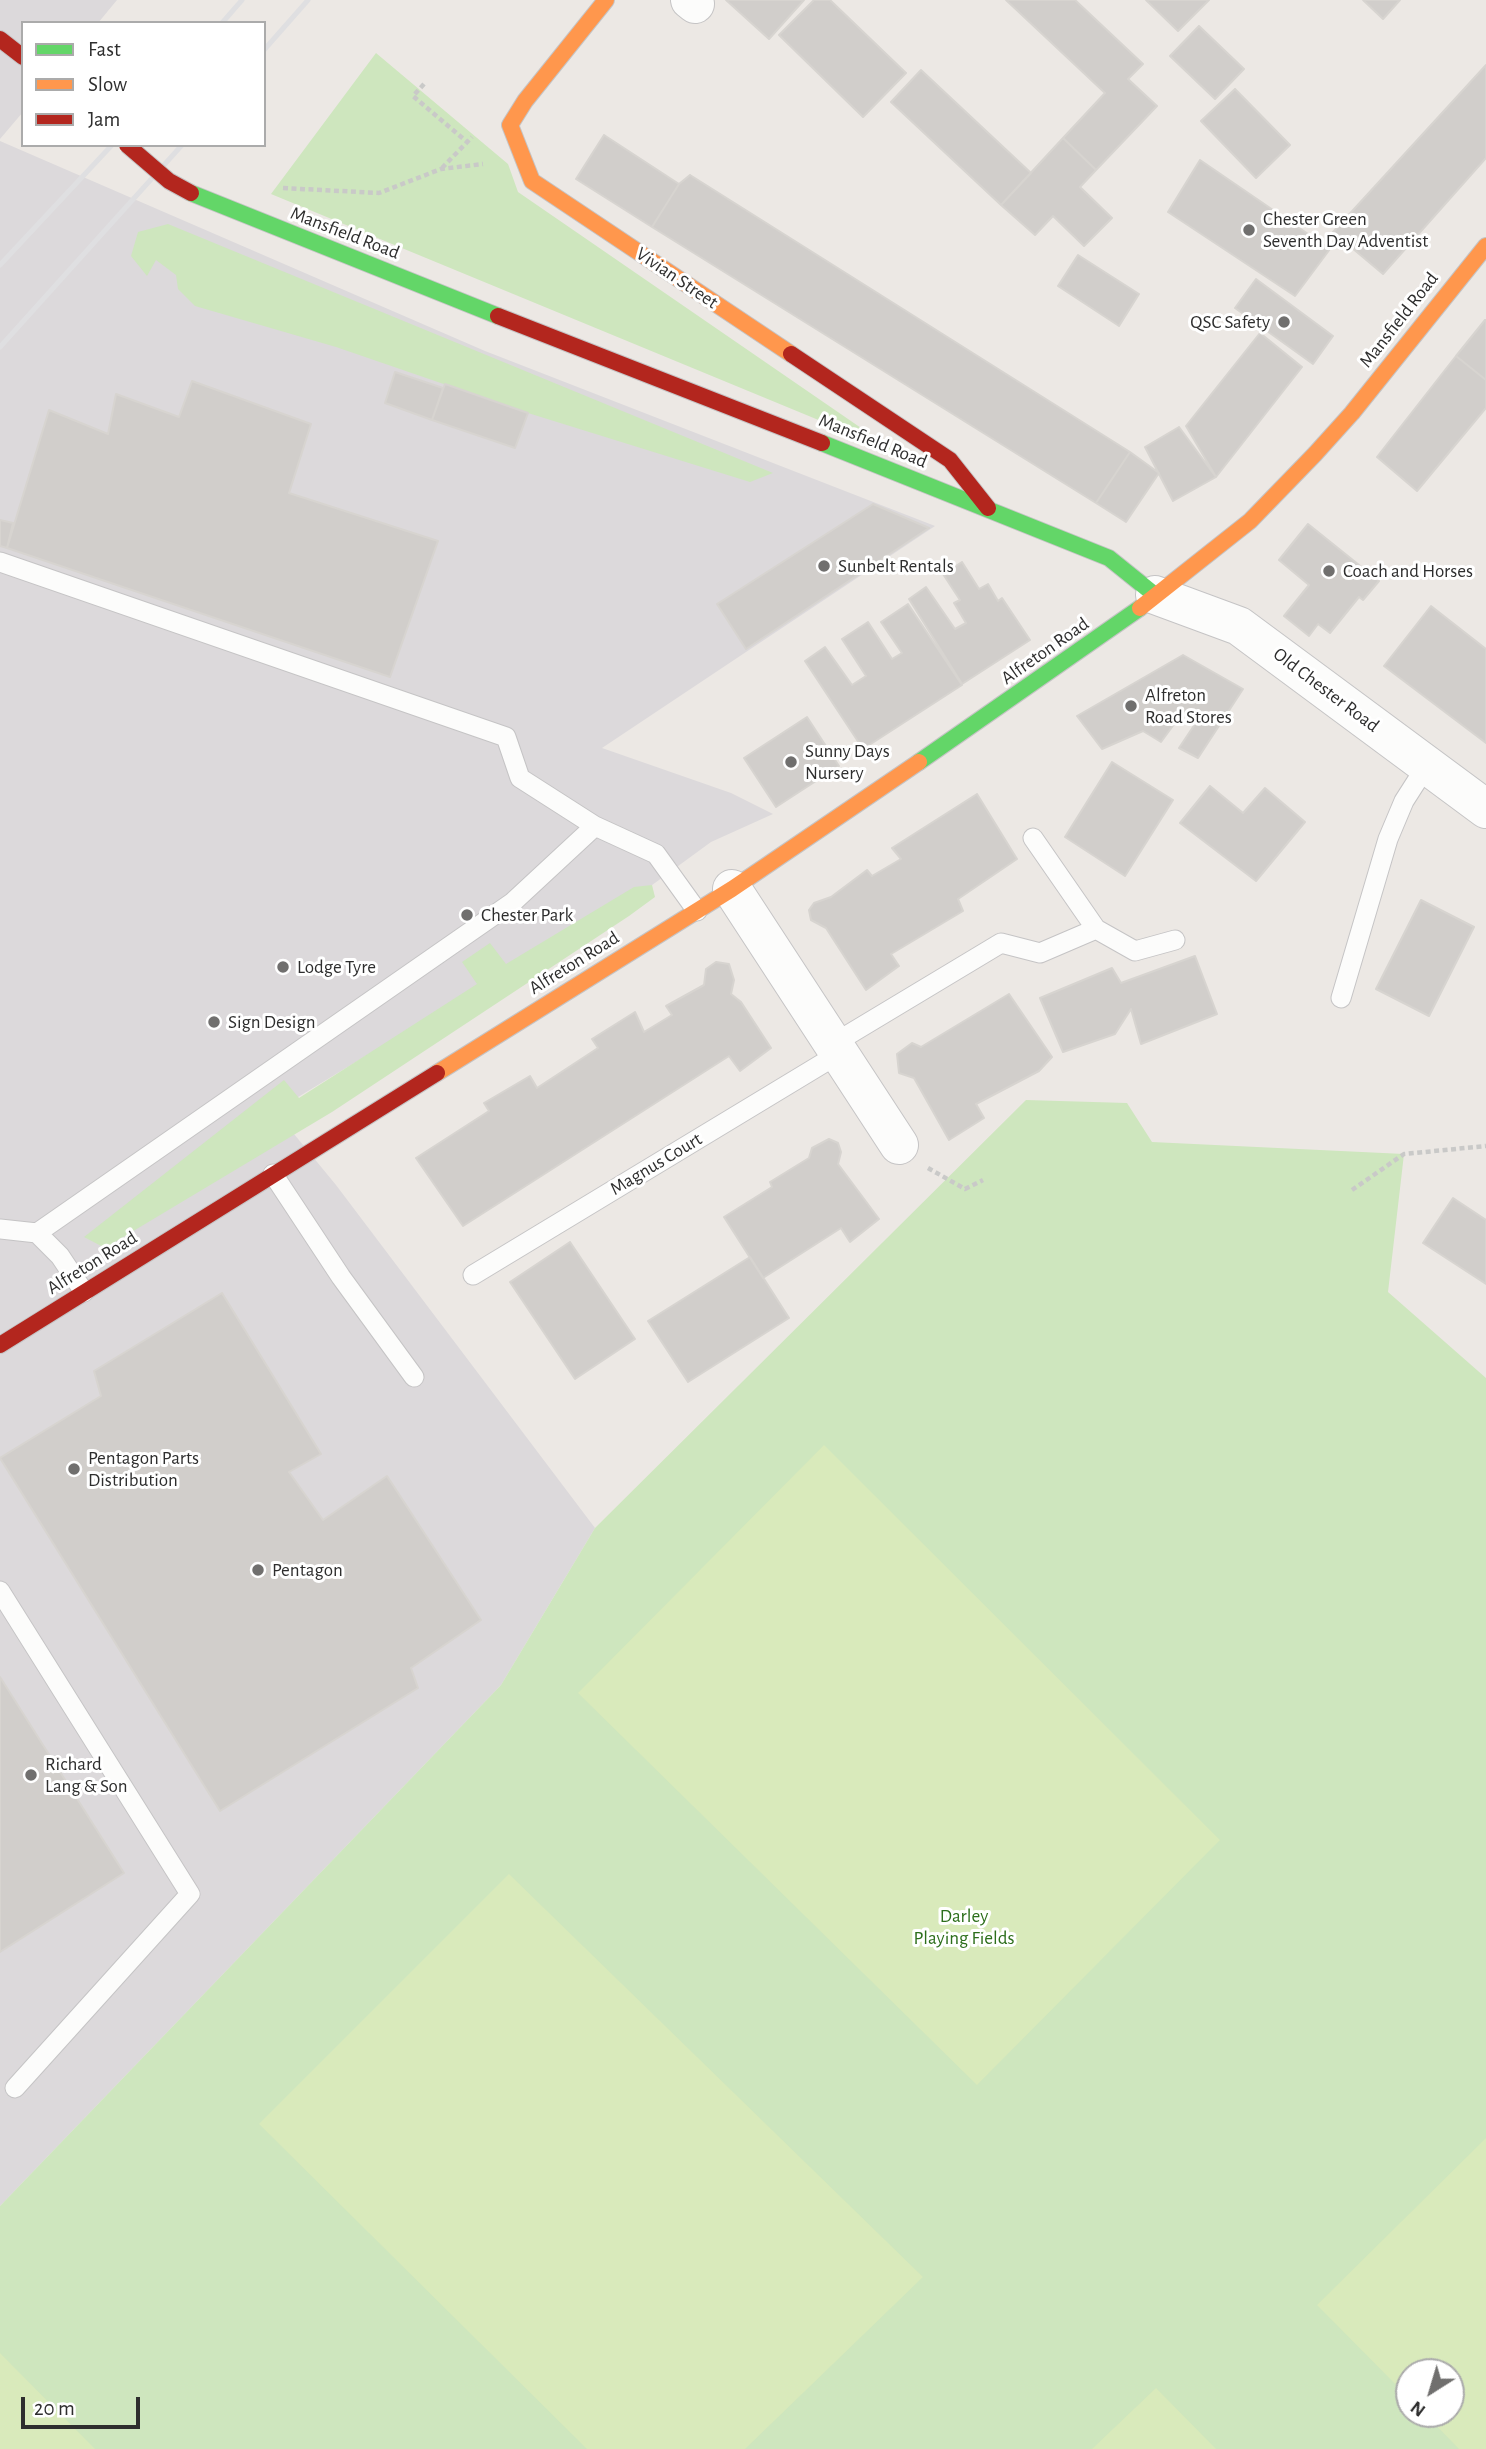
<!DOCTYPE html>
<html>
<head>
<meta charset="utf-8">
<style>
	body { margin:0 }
	#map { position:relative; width:1486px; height:2449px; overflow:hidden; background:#ece8e4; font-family:"Alegreya Sans",sans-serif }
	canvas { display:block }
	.legend { position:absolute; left:21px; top:21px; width:245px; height:126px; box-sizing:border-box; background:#fff; border:2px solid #ababab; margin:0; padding:9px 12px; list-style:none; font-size:21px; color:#2e2e2e }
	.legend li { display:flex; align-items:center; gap:14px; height:35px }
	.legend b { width:35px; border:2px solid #ababab }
	.north { position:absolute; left:1395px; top:2358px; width:70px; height:70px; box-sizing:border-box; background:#fff; border:2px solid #ababab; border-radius:50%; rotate:217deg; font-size:19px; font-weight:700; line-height:28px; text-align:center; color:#2e2e2e }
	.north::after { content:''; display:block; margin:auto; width:24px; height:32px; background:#706f6e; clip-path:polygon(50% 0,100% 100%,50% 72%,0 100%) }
	.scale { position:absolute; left:21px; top:2397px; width:119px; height:32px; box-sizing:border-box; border:4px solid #2e2e2e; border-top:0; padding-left:9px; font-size:21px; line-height:24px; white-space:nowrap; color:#2e2e2e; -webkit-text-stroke:5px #fff; paint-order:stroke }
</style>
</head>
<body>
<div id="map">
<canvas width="1486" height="2449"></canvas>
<ul class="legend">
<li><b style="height:9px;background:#63d668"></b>Fast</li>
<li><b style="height:9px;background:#ff974d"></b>Slow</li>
<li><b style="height:9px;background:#b3261e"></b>Jam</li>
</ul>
<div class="north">N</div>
<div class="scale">20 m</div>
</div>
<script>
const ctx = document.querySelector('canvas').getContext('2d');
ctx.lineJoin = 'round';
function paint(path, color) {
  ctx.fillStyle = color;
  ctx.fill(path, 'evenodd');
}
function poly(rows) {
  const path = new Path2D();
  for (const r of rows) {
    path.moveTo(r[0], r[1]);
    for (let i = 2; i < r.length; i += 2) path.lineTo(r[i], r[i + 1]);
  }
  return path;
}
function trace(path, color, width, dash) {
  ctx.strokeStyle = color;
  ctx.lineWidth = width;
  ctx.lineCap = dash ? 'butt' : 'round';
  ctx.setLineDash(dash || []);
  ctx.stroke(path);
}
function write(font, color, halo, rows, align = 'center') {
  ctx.font = font + ' "Alegreya Sans",sans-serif';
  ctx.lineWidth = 6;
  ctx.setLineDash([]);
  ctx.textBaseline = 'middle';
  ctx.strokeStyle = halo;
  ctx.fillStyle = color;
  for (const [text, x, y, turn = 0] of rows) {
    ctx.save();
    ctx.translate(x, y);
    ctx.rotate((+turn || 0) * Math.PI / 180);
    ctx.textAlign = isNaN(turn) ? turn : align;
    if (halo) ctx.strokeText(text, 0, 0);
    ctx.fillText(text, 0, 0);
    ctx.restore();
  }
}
paint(poly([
	[0,0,117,0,98,23,23,23,23,112,0,139],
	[0,141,485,351,935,526,602,748,731,793,773,814,711,842,622,907,501,974,275,1111,336,1185,595,1528,501,1685,0,2206]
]), '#dcd9db');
paint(poly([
	[376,53,508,164,518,192,896,452,271,194],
	[168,224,773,473,750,482,528,413,336,347,195,306,178,289,176,275,156,260,147,276,131,256,138,232],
	[652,885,655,897,629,916,332,1112,105,1248,84,1237,284,1080,299,1098,477,984,462,962,490,943,506,964,634,887],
	[1026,1100,1127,1103,1152,1142,1404,1154,1388,1292,1486,1378,1486,2449,0,2449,0,2206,501,1685,595,1528],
	[1409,2372,1451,2372,1451,2414,1409,2414]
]), '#cee6be');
paint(poly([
	[824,1445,1220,1840,977,2085,578,1693],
	[509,1874,923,2277,745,2449,587,2449,259,2124],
	[1486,2138,1486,2449,1459,2449,1425,2414,1451,2414,1451,2372,1409,2372,1409,2398,1317,2305],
	[0,2353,95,2449,0,2449],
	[1156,2388,1216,2449,1092,2449]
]), '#d9eabb');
const building = poly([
	[726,0,804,0,769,39,726,0],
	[814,0,830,0,906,73,863,117,779,35,814,0],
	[1006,0,1075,0,1143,64,1128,79,1157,106,1096,170,1063,138,1105,93,1006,0],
	[1146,0,1209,0,1178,31,1146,0],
	[1363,0,1400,0,1383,19,1363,0],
	[1199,26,1244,69,1215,99,1170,56,1199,26],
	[1486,65,1486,158,1383,274,1333,232,1486,65],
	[921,70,1031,173,1001,205,891,102,921,70],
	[1235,89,1290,145,1256,178,1201,121,1235,89],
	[604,135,679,184,652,227,576,179,604,135],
	[1063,138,1096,170,1080,187,1112,218,1084,246,1053,216,1035,235,1001,205,1063,138],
	[1200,160,1330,249,1295,296,1168,212,1200,160],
	[690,175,1130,452,1096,503,652,227,679,184,690,175],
	[1078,255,1139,294,1119,326,1058,286,1078,255],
	[1256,279,1333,336,1313,364,1235,308,1256,279],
	[1485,320,1486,320,1486,380,1456,356,1485,320],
	[1260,333,1302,367,1216,477,1186,426,1260,333],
	[1456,356,1486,380,1486,408,1417,491,1377,457,1456,356],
	[395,372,443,388,432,420,385,403,395,372],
	[192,381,311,424,289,493,438,541,390,677,7,548,49,410,108,434,116,394,179,417,192,381],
	[445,384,528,413,515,448,432,420,445,384],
	[1179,427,1216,477,1173,501,1145,447,1179,427],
	[1130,452,1159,473,1126,522,1096,503,1130,452],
	[873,504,929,528,746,649,717,604,873,504],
	[0,520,13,523,7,548,0,546,0,520],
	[1308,524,1379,581,1363,600,1359,597,1330,633,1318,624,1309,636,1284,616,1309,585,1279,560,1308,524],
	[962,562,979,589,988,584,998,601,1002,598,1030,640,962,684,909,599,926,587,955,629,966,623,954,603,960,600,943,574,962,562],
	[908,604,962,685,863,749,805,661,825,647,852,685,866,676,842,639,868,622,892,659,902,653,881,622,908,604],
	[1431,606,1486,649,1486,743,1384,666,1431,606],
	[1183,655,1243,689,1198,758,1179,748,1197,721,1183,712,1161,742,1143,731,1102,749,1077,716,1183,655],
	[807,717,839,766,776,807,744,758,807,717],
	[1112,762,1173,800,1125,876,1065,837,1112,762],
	[1210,786,1243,813,1265,788,1305,822,1256,881,1180,823,1210,786],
	[977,794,1017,859,958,899,963,911,891,954,899,966,866,990,826,928,811,920,809,910,814,903,831,897,867,870,872,876,901,859,892,848,977,794],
	[1421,900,1474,927,1429,1016,1376,989,1421,900],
	[1195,956,1217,1014,1141,1044,1131,1009,1115,1034,1063,1052,1040,998,1112,968,1121,983,1195,956],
	[716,962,729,964,734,980,731,994,741,1002,771,1048,740,1071,729,1056,463,1226,416,1158,489,1111,484,1103,530,1076,537,1088,598,1048,592,1039,635,1012,644,1032,672,1015,666,1006,704,985,706,969,716,962],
	[1009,994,1052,1057,1039,1071,976,1104,984,1118,949,1140,914,1078,899,1073,897,1054,912,1043,921,1047,1009,994],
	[829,1139,838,1143,841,1152,838,1164,879,1219,850,1242,841,1228,763,1278,724,1217,772,1187,770,1182,809,1158,812,1148,829,1139],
	[1453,1198,1486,1220,1486,1284,1423,1243,1453,1198],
	[570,1242,635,1339,575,1379,510,1282,570,1242],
	[750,1257,789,1318,688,1382,648,1321,750,1257],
	[222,1293,321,1454,289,1472,323,1520,387,1476,481,1620,411,1668,418,1688,220,1811,0,1458,101,1396,94,1371,222,1293],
	[0,1677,124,1873,0,1952,0,1677]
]);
paint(building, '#d1cecb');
trace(building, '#d7d4d0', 2);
const lane = poly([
	[0,562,506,737,520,778,595,826,656,854,697,911],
	[1096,929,1135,951,1175,940],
	[1341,998,1388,839,1404,801,1427,765],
	[833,1044,1001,943,1040,953,1096,929,1033,838],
	[273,1174,341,1277,414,1377],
	[0,1229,37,1233,60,1256,84,1292],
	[37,1233,513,902,595,826],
	[473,1275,840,1053],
	[0,1591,190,1894,15,2088]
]);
const street = poly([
	[690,0,695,4],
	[1155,595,1239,626,1486,809],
	[732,889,899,1145]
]);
const fast = poly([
	[191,193,498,316],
	[822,443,1109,558,1155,595],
	[919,762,1140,608]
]);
const slow = poly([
	[606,0,525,101,510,125,532,181,791,354],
	[1140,608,1250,521,1315,454,1352,413,1486,246],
	[437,1073,732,889,919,762]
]);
const jam = poly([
	[0,39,23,57],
	[498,316,822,443],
	[791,354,950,460,988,508],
	[0,1345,437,1073]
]);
trace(lane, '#c5c4c5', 21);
trace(street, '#c5c4c5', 40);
trace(fast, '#c5c4c5', 18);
trace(slow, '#c5c4c5', 18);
trace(jam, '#c5c4c5', 18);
trace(poly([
	[424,84,413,96,467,142],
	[442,168,472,137],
	[283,188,379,193,441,169,483,164],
	[928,1168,965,1189,983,1180],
	[1352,1190,1404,1154,1486,1146]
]), '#c9c9c8', 4.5, [5, 3.5]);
trace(lane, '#fcfcfb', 19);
trace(street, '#fcfcfb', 38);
trace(fast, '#63d668', 16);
trace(slow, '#ff974d', 16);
trace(jam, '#b3261e', 16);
trace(poly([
	[222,23,242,0],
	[264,50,308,0],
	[0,265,112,145],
	[0,347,182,145]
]), '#dfdfe1', 5);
const jamBridge = poly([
	[127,145,169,181,191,193]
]);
trace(jamBridge, '#c5c4c5', 18, []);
trace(jamBridge, '#b3261e', 16);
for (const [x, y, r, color] of [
	[1249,230,7,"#706f6e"],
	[1284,322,7,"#706f6e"],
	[824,566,7,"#706f6e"],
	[1329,571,7,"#706f6e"],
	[1131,706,7,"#706f6e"],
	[791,762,7,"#706f6e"],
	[467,915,7,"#706f6e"],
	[283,967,7,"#706f6e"],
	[214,1022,7,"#706f6e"],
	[74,1469,7,"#706f6e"],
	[258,1570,7,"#706f6e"],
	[31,1775,7,"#706f6e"]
]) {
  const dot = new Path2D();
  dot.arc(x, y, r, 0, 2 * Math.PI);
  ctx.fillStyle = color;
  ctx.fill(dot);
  trace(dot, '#fff', 2.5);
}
write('19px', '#2e2e2e', '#fff', [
	["Chester Green",1263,219],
	["Seventh Day Adventist",1263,241],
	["QSC Safety",1270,322,"right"],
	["Sunbelt Rentals",838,566],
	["Coach and Horses",1343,571],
	["Alfreton",1145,695],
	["Road Stores",1145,717],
	["Sunny Days",805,751],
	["Nursery",805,773],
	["Chester Park",481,915],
	["Lodge Tyre",297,967],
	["Sign Design",228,1022],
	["Pentagon Parts",88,1458],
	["Distribution",88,1480],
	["Pentagon",272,1570],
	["Richard",45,1764],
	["Lang & Son",45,1786]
], 'left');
write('19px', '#2e2e2e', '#fff', [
	["Mansfield Road",345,233,21],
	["Vivian Street",677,278,34],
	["Mansfield Road",1399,320,-52],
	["Mansfield Road",873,441,22],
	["Alfreton Road",1045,651,-35],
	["Old Chester Road",1326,690,37],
	["Alfreton Road",574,963,-32],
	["Magnus Court",656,1164,-31],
	["Alfreton Road",92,1263,-32]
]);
write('19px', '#2c6e1b', '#fff', [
	["Darley",964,1916],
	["Playing Fields",964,1938]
]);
</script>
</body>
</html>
